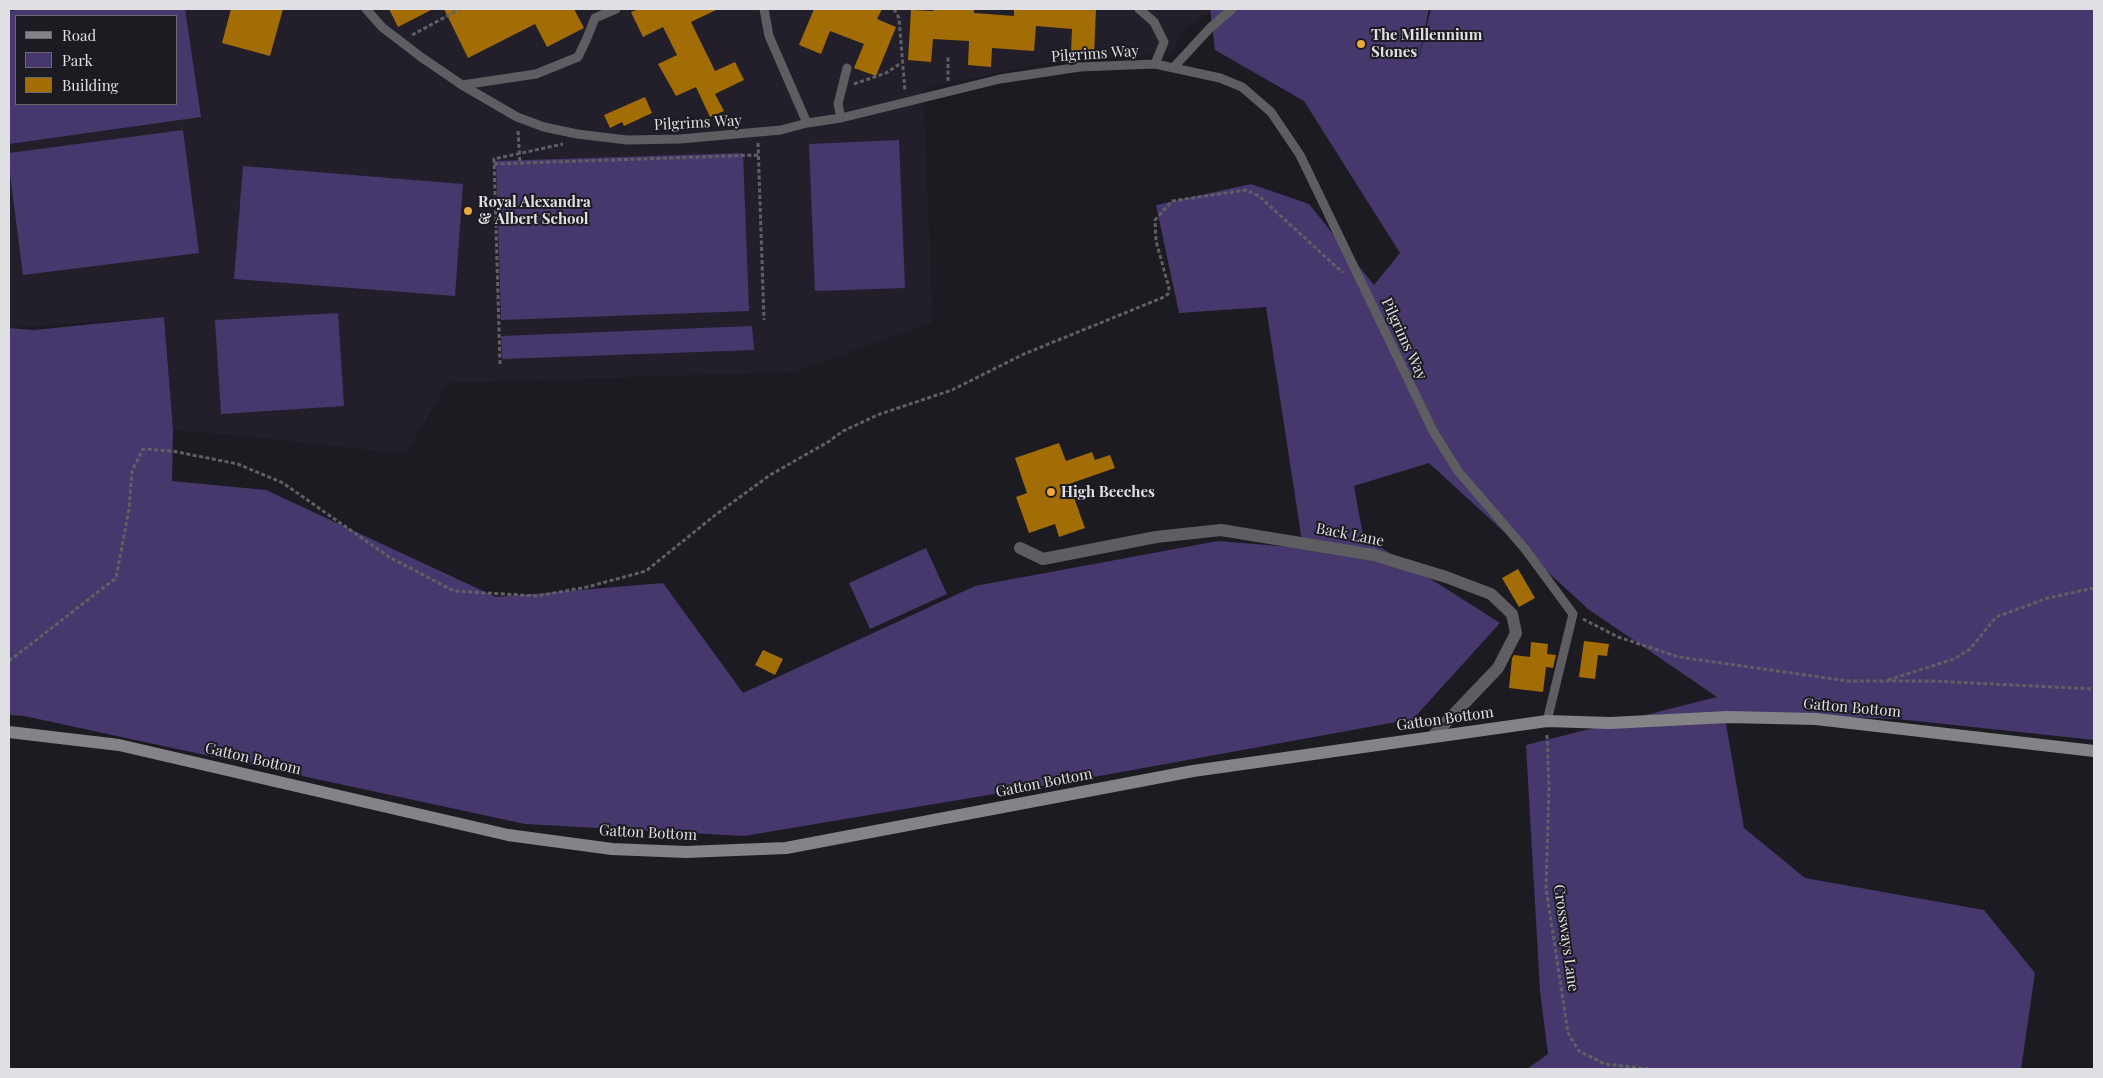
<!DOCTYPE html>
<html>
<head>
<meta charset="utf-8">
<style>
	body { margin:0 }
	#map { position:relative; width:2103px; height:1078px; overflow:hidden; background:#1c1b21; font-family:"Playfair Display",serif }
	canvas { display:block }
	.frame { position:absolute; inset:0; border:10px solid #e0dfe3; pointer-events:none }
	.legend { position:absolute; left:15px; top:15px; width:162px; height:90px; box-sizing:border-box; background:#1c1b21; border:1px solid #6a696f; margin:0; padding:6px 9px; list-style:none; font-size:15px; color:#e0dfe3 }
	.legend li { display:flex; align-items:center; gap:10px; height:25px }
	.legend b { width:25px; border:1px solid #6a696f }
</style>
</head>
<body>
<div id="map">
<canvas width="2103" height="1078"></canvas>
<div class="frame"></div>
<ul class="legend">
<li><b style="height:6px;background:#848388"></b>Road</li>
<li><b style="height:14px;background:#46376d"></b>Park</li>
<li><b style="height:14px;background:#a26d04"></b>Building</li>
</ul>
</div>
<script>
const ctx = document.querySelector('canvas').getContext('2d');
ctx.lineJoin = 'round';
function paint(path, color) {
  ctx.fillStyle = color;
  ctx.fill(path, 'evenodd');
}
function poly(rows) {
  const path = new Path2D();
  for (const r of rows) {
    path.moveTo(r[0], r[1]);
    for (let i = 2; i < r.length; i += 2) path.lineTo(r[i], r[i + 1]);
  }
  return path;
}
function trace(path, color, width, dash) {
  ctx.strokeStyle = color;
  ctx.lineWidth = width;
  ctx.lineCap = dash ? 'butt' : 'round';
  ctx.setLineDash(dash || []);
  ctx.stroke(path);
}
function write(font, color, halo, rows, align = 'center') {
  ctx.font = font + ' "Playfair Display",serif';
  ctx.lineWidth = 4;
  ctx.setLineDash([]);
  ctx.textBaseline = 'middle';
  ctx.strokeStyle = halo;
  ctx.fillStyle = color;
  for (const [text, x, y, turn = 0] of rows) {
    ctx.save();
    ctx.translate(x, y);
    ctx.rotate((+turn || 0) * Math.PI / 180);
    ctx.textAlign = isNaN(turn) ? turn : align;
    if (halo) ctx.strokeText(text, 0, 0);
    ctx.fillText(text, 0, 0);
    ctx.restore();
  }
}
paint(poly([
	[9,9,1209,9,1210,13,1181,31,1174,53,1038,64,923,89,933,322,793,372,448,383,406,454,264,438,173,430,164,317,9,328],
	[16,16,176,16,176,104,16,104]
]), '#221f2b');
paint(poly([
	[25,9,185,9,201,117,9,144,9,11],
	[16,16,176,16,176,104,16,104],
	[1210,9,1429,9,1417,66,1431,9,2094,9,2094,740,1898,719,1724,712,1744,828,1805,878,1984,910,2035,973,2021,1069,1527,1069,1548,1054,1540,991,1526,745,1717,697,1588,609,1429,463,1354,486,1363,536,1500,623,1413,719,1083,779,744,836,525,824,24,716,9,715,9,328,34,330,164,317,173,430,172,481,266,490,496,597,663,583,743,693,975,586,1218,541,1303,548,1266,307,1179,313,1156,205,1251,184,1309,204,1374,285,1400,253,1304,101,1215,50],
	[183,130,199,253,23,275,9,167,9,153],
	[899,140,905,288,815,291,809,144],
	[743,153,749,311,501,320,496,161],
	[243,166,463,184,455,296,234,279],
	[338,313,344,406,221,414,215,320],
	[752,326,754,350,502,359,501,336],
	[926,548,947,594,870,629,849,583]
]), '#46376d');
paint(poly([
	[231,9,283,9,270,56,222,43],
	[389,9,433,9,398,27],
	[444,9,574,9,584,28,547,47,535,24,468,58],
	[639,9,718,9,691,22,715,71,735,62,744,80,715,94,724,111,710,117,696,87,676,96,658,64,677,55,663,27,643,37,631,12],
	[814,9,882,9,877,19,896,27,876,76,854,68,864,44,830,31,821,54,799,45],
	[933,9,974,9,974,13,1014,16,1014,9,1096,9,1094,55,1071,53,1072,29,1036,26,1034,51,992,48,991,67,968,65,969,41,933,39,931,62,908,60,911,10,933,11],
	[645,97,652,113,624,126,622,122,610,128,604,115],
	[1059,443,1066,461,1092,452,1095,460,1110,455,1115,468,1069,484,1085,528,1059,537,1055,524,1029,533,1016,497,1027,493,1015,458],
	[1518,569,1535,598,1519,607,1502,578],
	[1584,641,1609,644,1607,656,1598,655,1595,679,1579,677],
	[1531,642,1548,644,1547,654,1556,655,1553,668,1546,667,1543,692,1509,688,1512,658,1514,655,1530,657],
	[763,650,783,659,775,675,755,665]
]), '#a26d04');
trace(poly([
	[894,9,899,18,905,92],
	[412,35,460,9],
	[948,81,948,56],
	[854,84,886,73,901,63],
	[518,131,520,163],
	[758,143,764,320],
	[494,164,758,155],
	[500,364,494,159,563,144],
	[1583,619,1618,637,1679,657,1848,681,1932,681,2094,689],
	[9,661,116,578,129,509,132,471,143,449,172,451,238,464,283,483,389,557,454,591,537,596,587,587,646,571,714,516,770,475,828,442,843,431,880,414,952,390,1024,354,1164,297,1168,294,1169,288,1156,241,1155,220,1172,201,1246,190,1259,196,1343,273],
	[1888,680,1954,659,1970,649,1996,617,2048,598,2094,588],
	[1547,735,1549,788,1546,888,1568,1033,1579,1051,1605,1064,1649,1069]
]), '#605f64', 3, [4, 2.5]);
trace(poly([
	[366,9,382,27,421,57,462,85,517,117,544,127,577,134,627,140,680,139,781,130,807,123,841,118,1000,79,1080,67,1155,64,1220,78,1242,87,1271,112,1300,155,1433,431,1458,471,1525,549,1573,614,1547,721],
	[764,9,769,36,807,123],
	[1139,9,1154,22,1164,42,1155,64],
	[1173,68,1210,28,1232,9],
	[462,85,536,74,578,57,587,38,595,18,616,9],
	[841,118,838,104,847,68]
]), '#5e5d61', 9);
trace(poly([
	[1020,548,1043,559,1156,537,1221,530,1374,555,1446,577,1491,594,1512,614,1516,633,1498,668,1432,737]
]), '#5e5d61', 12);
trace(poly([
	[9,732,119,745,508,835,612,849,686,852,786,848,1193,771,1547,721,1610,723,1728,717,1816,719,2094,751]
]), '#848388', 12);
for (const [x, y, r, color] of [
	[1361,44,5,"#eda83b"],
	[468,211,5,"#eda83b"],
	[1051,492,5,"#eda83b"]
]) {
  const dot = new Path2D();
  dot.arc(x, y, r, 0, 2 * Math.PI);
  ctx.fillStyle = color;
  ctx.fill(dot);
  trace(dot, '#1c1b21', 2);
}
write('bold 15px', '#e0dfe3', '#1c1b21', [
	["The Millennium",1371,35],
	["Stones",1371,52],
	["Royal Alexandra",478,202],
	["& Albert School",478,219],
	["High Beeches",1061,492]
], 'left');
write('15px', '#e0dfe3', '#1c1b21', [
	["Pilgrims Way",1095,54,-4],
	["Pilgrims Way",698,123,-3],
	["Pilgrims Way",1404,339,65],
	["Back Lane",1350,535,11],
	["Gatton Bottom",1852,708,5],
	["Gatton Bottom",1445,719,-8],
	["Gatton Bottom",253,759,13],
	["Gatton Bottom",1044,783,-11],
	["Gatton Bottom",648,833,3],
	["Crossways Lane",1566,938,82]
]);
</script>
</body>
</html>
